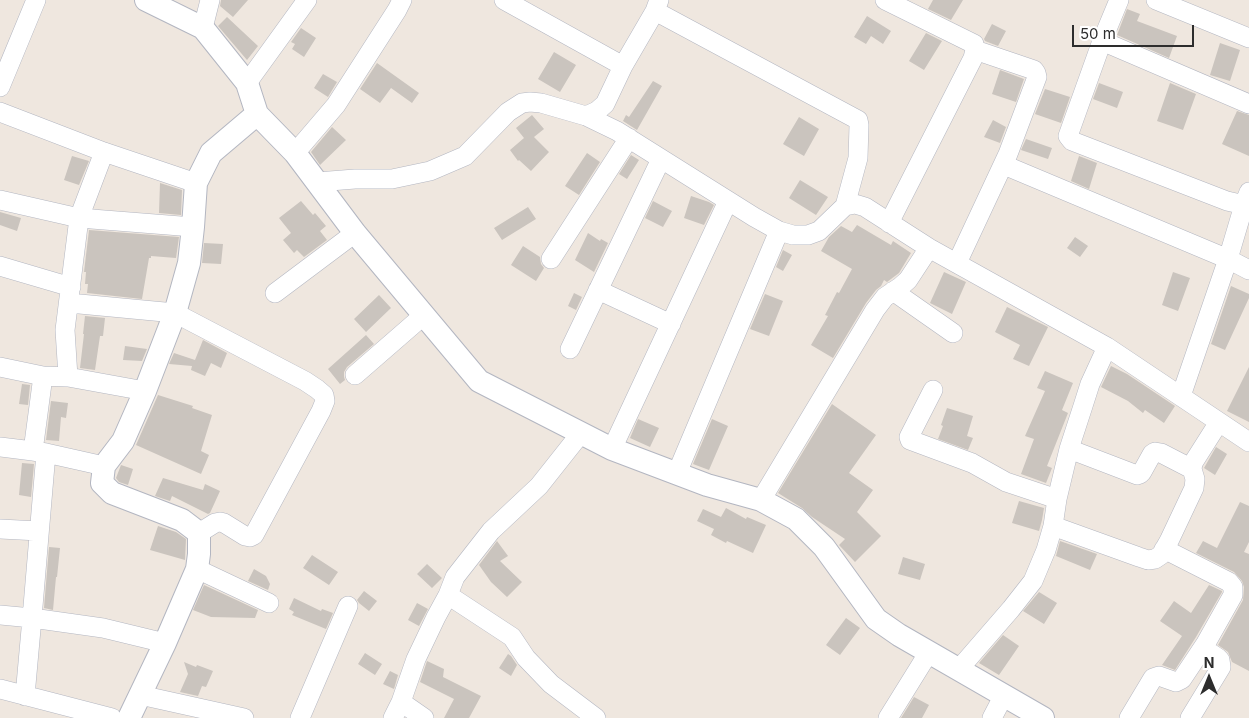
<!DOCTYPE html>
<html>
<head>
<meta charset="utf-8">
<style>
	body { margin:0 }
	#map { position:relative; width:1249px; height:718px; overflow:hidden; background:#efe7df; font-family:Inter,sans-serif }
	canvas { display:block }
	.north { position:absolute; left:1184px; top:653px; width:50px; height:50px; -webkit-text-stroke:4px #fff; paint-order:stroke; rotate:0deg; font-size:14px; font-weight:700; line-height:20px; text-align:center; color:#2d2d2d }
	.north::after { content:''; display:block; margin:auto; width:18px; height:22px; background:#2d2d2d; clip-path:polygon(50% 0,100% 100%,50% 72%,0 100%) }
	.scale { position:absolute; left:1072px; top:25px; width:122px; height:22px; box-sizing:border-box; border:2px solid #2d2d2d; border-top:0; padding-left:6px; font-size:15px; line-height:18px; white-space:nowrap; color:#2d2d2d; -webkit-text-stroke:4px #fff; paint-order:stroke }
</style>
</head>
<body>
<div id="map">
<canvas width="1249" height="718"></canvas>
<div class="north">N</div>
<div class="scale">50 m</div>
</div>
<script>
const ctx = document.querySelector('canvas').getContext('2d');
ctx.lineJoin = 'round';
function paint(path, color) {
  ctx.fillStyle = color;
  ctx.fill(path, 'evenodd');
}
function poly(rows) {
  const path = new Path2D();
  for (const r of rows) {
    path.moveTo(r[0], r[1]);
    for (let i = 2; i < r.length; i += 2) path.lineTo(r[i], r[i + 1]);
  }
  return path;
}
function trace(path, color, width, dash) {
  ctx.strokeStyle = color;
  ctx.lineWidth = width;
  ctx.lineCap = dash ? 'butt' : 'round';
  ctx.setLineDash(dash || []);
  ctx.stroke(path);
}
paint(poly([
	[221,0,248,0,233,17,220,6],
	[933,0,963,0,951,20,928,9],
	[1127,9,1140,14,1137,21,1177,36,1169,58,1117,35],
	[867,16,891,31,883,44,871,36,866,44,854,37],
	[227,17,258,46,247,60,218,26],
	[992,24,1006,31,998,46,985,41,984,39],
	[301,28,316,38,304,57,292,49,295,44,291,42],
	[926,33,942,41,924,70,909,61],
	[1220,43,1240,50,1230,81,1210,75],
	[554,52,576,65,560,92,538,79],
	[377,63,419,93,412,103,391,88,380,103,360,89],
	[1000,70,1024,79,1016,102,992,94],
	[323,74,337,82,328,97,314,88],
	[653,81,662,86,637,130,623,121,626,115,629,117],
	[1099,83,1123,92,1117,108,1093,99],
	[1170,83,1196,94,1183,130,1157,121],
	[1045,89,1070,97,1061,123,1035,114],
	[1237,111,1249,115,1249,156,1222,144],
	[532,115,544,129,534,137,549,152,531,171,519,160,518,161,510,150,524,138,516,128],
	[799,117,819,129,804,156,783,144],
	[993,120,1006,127,1000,143,984,137],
	[332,127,346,140,320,165,311,152],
	[1026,139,1052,148,1048,159,1021,150],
	[587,153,600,162,579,195,565,186],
	[631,155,639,160,627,179,619,174],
	[72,156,89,161,79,185,64,180],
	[1079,156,1097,163,1089,189,1071,181],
	[800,180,828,197,816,215,789,198],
	[160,183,182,190,181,215,159,213],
	[691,196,709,202,714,205,704,225,684,218],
	[301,201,313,215,315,213,326,226,320,231,327,240,304,257,297,250,294,253,283,240,291,233,279,218],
	[653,201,672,211,663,227,645,218],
	[528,207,536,219,502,240,494,228],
	[0,212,21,218,17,231,0,225],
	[857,225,891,245,893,241,911,253,899,273,887,282,884,280,881,286,876,290,866,303,833,358,811,345,828,316,825,315,837,292,839,293,852,269,821,251,829,237,841,226,852,232],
	[89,230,179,237,176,258,151,256,151,258,149,258,142,299,87,293,88,284,85,284,86,272,84,272],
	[588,233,600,241,601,239,608,243,594,272,575,260],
	[1075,237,1088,246,1080,257,1067,248],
	[204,243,223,244,221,264,202,263],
	[523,246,540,257,541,264,544,268,536,281,511,265],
	[783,250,792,255,783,271,776,267],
	[944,272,966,282,952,314,930,303],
	[1173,272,1190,278,1178,311,1162,305],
	[1231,286,1249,294,1249,298,1225,350,1211,344],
	[574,293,582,297,576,310,568,306],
	[765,294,783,301,769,336,750,329],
	[379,295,391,308,366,332,354,319],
	[1007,307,1048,327,1029,366,1013,359,1020,345,995,332],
	[85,316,105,318,103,336,100,336,95,370,80,368,84,334,83,334],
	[366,335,374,344,347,367,344,372,344,377,345,380,340,384,328,369],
	[203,340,227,353,221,368,211,363,205,376,191,370,192,366,169,364,174,353,195,360],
	[125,346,147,349,142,361,123,360],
	[1111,366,1127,374,1175,406,1164,423,1145,410,1143,413,1128,401,1101,387],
	[1249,367,1249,422,1227,411],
	[1045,371,1073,383,1062,410,1068,413,1047,466,1052,468,1046,483,1021,474,1034,439,1025,436,1045,391,1037,388],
	[22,384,30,385,28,405,19,404],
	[158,395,193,406,192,408,212,415,201,451,209,455,201,474,136,445],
	[51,401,68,403,66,418,61,417,59,441,46,440],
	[832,404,876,435,849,473,873,490,857,512,881,536,855,562,839,545,845,539,812,517,802,508,778,493],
	[947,408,973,416,967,436,973,438,968,450,938,439,943,426,941,425],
	[638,419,659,428,650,447,630,438],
	[712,419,728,426,709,470,693,464],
	[1216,447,1227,454,1215,475,1204,468],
	[22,463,34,464,31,497,19,495],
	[121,465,133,469,128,485,119,482,116,478],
	[163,478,203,490,205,484,220,491,210,513,208,514,172,496,170,501,155,496],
	[1019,501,1044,508,1042,520,1039,531,1012,523],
	[1240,502,1249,506,1249,542,1244,552,1249,554,1249,671,1232,662,1228,652,1218,645,1243,600,1244,587,1242,581,1234,572,1196,553,1203,541,1217,548],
	[726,508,746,519,747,517,766,525,753,553,727,541,726,543,711,535,714,529,697,521,703,509,721,517],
	[158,526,176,532,186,539,185,560,150,550],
	[497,541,508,556,500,561,522,582,507,597,491,582,479,565],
	[1060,541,1097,554,1090,570,1056,556],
	[49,547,60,548,57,577,56,577,53,610,44,608],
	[312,555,338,572,329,585,303,568],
	[903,557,925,564,920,580,898,574],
	[427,564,442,578,432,588,417,574],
	[254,569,266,576,270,584,268,590,248,581],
	[204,585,258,610,255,618,211,617,193,610],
	[1209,585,1222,591,1222,592,1196,637,1175,670,1162,665,1182,636,1160,621,1174,601,1191,613],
	[364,591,377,601,369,611,359,603,357,600],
	[1039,592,1057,603,1044,624,1023,611],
	[294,598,321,611,322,609,333,613,326,629,292,615,294,612,289,609],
	[417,603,428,609,419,626,408,620],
	[846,618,860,628,840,655,826,645],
	[1003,635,1019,646,999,675,979,663],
	[365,653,382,664,375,675,358,664],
	[508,654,511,656,517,665,511,676,499,668],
	[427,661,444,669,443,677,481,696,469,718,444,718,454,699,420,682],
	[184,662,196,667,197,665,213,671,206,687,202,686,198,696,180,692,188,674],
	[390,671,398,675,394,689,383,684],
	[914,697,929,705,922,718,901,718]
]), '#cac4be');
const minor = poly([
	[504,0,623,66],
	[885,0,974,44,975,50,973,58,889,223],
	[1119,0,1102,41,1068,136,1072,141,1227,201,1249,206],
	[1156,0,1249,38],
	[655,11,858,120,859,125,858,158,845,206],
	[203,28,210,0],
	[1102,41,1249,104],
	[247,83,307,0],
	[0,87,36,0],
	[0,112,104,152,196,183],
	[586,116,617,131,754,217,779,231,793,235,808,235,819,231,845,206,855,204,865,207,929,248,1107,347,1249,442],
	[104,152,79,218,193,227],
	[295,153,336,105,397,10,402,0],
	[1004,165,1228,259,1249,270],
	[317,182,355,179,392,179,430,171,465,156,508,112,522,103,530,102,541,103,586,116,597,111,605,104,623,66,655,11,659,0],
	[0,200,79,218,65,330,68,377],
	[551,259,629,138],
	[957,263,1008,154,1037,77,1036,73,1034,70,975,50],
	[0,266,71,287],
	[598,290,671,324],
	[893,291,953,333],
	[275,293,355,233],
	[69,303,175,313,305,381,317,389,324,395,325,401,321,411,254,535,250,537,245,536,224,523,220,522,215,523,199,533],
	[570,349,661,159],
	[0,367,43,376,68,377,145,391],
	[355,375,424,315],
	[43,376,33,451,46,453,104,466],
	[933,390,909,437,910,440,972,463,1006,482,1057,499],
	[1181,396,1228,259,1244,205,1249,192],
	[0,447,33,451],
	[612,449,728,201],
	[1069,449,1137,475,1140,474,1142,472,1152,454,1155,452,1161,453,1192,469],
	[46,453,32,618,103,628,165,643],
	[677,473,779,231],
	[761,500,875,310,885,297,900,287,908,280,929,248],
	[1053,526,1139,557,1148,560,1155,559,1161,555,1169,541,1194,488,1195,479,1192,469,1193,463,1219,422],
	[0,529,39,531],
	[197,569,269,603],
	[448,595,512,637,526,658,551,684,596,718],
	[0,615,32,618,25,696],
	[959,669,1011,609,1033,581,1046,550,1053,526,1057,499,1069,449,1083,406,1090,384,1107,347],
	[0,689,112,718],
	[140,695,244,718],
	[401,702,424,718],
	[300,718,348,606],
	[393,718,401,702,416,659,436,617,448,595,455,577,491,531,539,486,581,433],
	[888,718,929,652],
	[992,718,1004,695],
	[1129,718,1153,678,1159,676,1176,682,1182,679,1206,643,1233,595,1233,587,1229,582,1164,549],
	[1190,718,1221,667,1220,660,1218,658,1203,648]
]);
const tertiary = poly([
	[146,0,203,28,247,83,257,114,295,153,355,233,479,381,612,449,707,485,761,500,796,519,824,547,876,619,899,635,1043,718],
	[129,718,165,643,197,569,199,554,199,533,182,520,112,493,102,483,104,466,123,441,145,391,175,313,189,263,193,227,196,183,211,153,257,114]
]);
trace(minor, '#b3b6c1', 20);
trace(tertiary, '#b3b6c1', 24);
trace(minor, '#fff', 19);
trace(tertiary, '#fff', 22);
</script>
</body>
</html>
